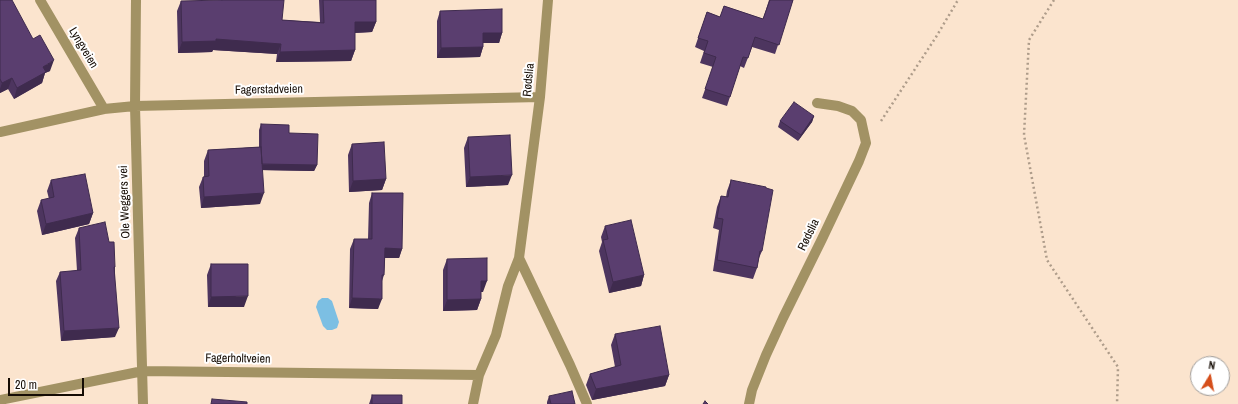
<!DOCTYPE html>
<html>
<head>
<meta charset="utf-8">
<style>
	body { margin:0 }
	#map { position:relative; width:1238px; height:404px; overflow:hidden; background:#fbe4ce; font-family:"Archivo Narrow",sans-serif }
	canvas { display:block }
	.north { position:absolute; left:1190px; top:356px; width:40px; height:40px; box-sizing:border-box; background:#fff; border:1px solid #a19e9b; border-radius:50%; rotate:10deg; font-size:11px; font-weight:700; line-height:16px; text-align:center; color:#150c04 }
	.north::after { content:''; display:block; margin:auto; width:14px; height:18px; background:#d54e1a; clip-path:polygon(50% 0,100% 100%,50% 72%,0 100%) }
	.scale { position:absolute; left:8px; top:378px; width:76px; height:18px; box-sizing:border-box; border:2px solid #150c04; border-top:0; padding-left:5px; font-size:12px; line-height:14px; white-space:nowrap; color:#150c04; -webkit-text-stroke:3px #fff; paint-order:stroke }
</style>
</head>
<body>
<div id="map">
<canvas width="1238" height="404"></canvas>
<div class="north">N</div>
<div class="scale">20 m</div>
</div>
<script>
const ctx = document.querySelector('canvas').getContext('2d');
ctx.lineJoin = 'round';
function paint(path, color) {
  ctx.fillStyle = color;
  ctx.fill(path, 'evenodd');
}
function poly(rows) {
  const path = new Path2D();
  for (const r of rows) {
    path.moveTo(r[0], r[1]);
    for (let i = 2; i < r.length; i += 2) path.lineTo(r[i], r[i + 1]);
  }
  return path;
}
function trace(path, color, width, dash) {
  ctx.strokeStyle = color;
  ctx.lineWidth = width;
  ctx.lineCap = dash ? 'butt' : 'round';
  ctx.setLineDash(dash || []);
  ctx.stroke(path);
}
function write(font, color, halo, rows, align = 'center') {
  ctx.font = font + ' "Archivo Narrow",sans-serif';
  ctx.lineWidth = 4;
  ctx.setLineDash([]);
  ctx.textBaseline = 'middle';
  ctx.strokeStyle = halo;
  ctx.fillStyle = color;
  for (const [text, x, y, turn = 0] of rows) {
    ctx.save();
    ctx.translate(x, y);
    ctx.rotate((+turn || 0) * Math.PI / 180);
    ctx.textAlign = isNaN(turn) ? turn : align;
    if (halo) ctx.strokeText(text, 0, 0);
    ctx.fillText(text, 0, 0);
    ctx.restore();
  }
}
paint(poly([
	[322,298,328,298,332,301,339,322,337,328,332,330,327,330,323,326,316,307,318,301]
]), '#7cbfe3');
trace(poly([
	[1054,0,1029,40,1024,135,1047,260,1118,367,1117,404],
	[881,121,936,37,958,0]
]), '#ae9c8a', 2.5, [2, 3]);
trace(poly([
	[40,0,104,109],
	[136,0,135,106,143,404],
	[0,132,104,109,135,106,540,97],
	[519,258,570,365,587,404],
	[0,400,143,371,479,375],
	[473,404,479,375,496,335,508,286,519,258,540,97,548,0],
	[749,404,752,390,766,355,783,318,822,239,859,161,866,143,861,120,852,111,838,106,817,103]
]), '#a29264', 10);
paint(poly([
	[0,0,50,71,45,73,42,83,14,99,8,89,0,93],
	[319,0,376,0,376,22,372,32,355,33,355,50,351,61,276,62,277,54,213,50,212,52,178,53,177,11,181,1,282,20,320,22],
	[769,0,793,0,775,54,752,47,744,68,740,66,727,106,702,98,713,67,700,63,704,51,695,47,707,12,720,17,724,6,763,19],
	[440,11,502,33,499,43,483,43,483,47,480,57,437,58,437,21],
	[814,116,812,122,798,141,778,127,780,121],
	[261,124,289,133,317,165,314,171,262,170,260,204,201,208,199,187,203,177,204,177,204,161,208,150,259,147,259,130],
	[468,137,508,185,466,187,464,148],
	[352,144,386,179,382,190,349,192,348,155],
	[51,180,93,213,89,224,42,235,37,211,41,200,49,199,47,191],
	[731,180,762,251,759,258,757,268,753,279,713,271,719,230,713,228,717,207,721,196,726,197,727,191],
	[372,193,402,249,399,258,385,258,384,275,382,281,378,309,349,308,350,249,354,239,368,239,369,203],
	[605,226,644,275,641,286,609,293,599,251,602,242,601,237],
	[79,228,115,267,115,337,61,341,56,281,60,272,77,271,75,238],
	[447,259,483,292,481,292,481,299,477,310,443,311,443,270],
	[211,264,244,307,208,307,207,275],
	[615,334,669,375,665,386,592,400,586,385,590,374,615,367,611,345],
	[372,395,402,404,369,404],
	[549,396,575,404,547,404,547,402]
]), '#4d355f');
paint(poly([
	[355,22,376,22,372,32,351,33],
	[483,33,502,33,499,43,480,43],
	[216,39,281,44,277,54,213,50,212,52,178,53,182,42],
	[483,47,480,57,437,58,441,48],
	[355,50,351,61,276,62,280,52],
	[54,60,50,71,45,73,42,83,14,99,17,88,43,67],
	[12,78,8,89,0,93,0,89,2,83],
	[814,116,812,122,798,141,801,135],
	[260,164,317,165,314,171,258,170],
	[512,175,508,185,466,187,470,177],
	[386,179,382,190,349,192,353,181],
	[264,193,260,204,201,208,204,197],
	[93,213,89,224,42,235,46,224],
	[385,248,402,249,399,258,381,258],
	[644,275,641,286,609,293,613,282],
	[481,281,487,281,483,292,477,292],
	[248,296,244,307,208,307,211,297],
	[352,298,382,299,378,309,349,308],
	[481,299,477,310,443,311,447,300],
	[119,328,115,337,61,341,64,331],
	[669,375,665,386,592,400,596,389]
]), '#3f2b4e');
const building = poly([
	[0,0,12,0,33,39,40,35,54,60,43,67,46,72,17,88,12,78,2,83,0,79,0,0],
	[222,0,284,0,282,20,324,23,323,0,376,0,376,22,355,22,355,50,280,52,281,44,216,39,216,41,182,42,181,1,222,0],
	[770,0,793,0,779,45,755,37,748,58,743,57,730,97,705,89,716,57,704,53,708,41,698,38,707,12,720,17,724,6,763,19,770,0],
	[502,9,502,33,483,33,483,47,441,48,440,11,502,9],
	[794,102,814,116,801,135,780,121,794,102],
	[261,124,289,125,289,133,318,134,317,165,262,164,261,147,261,124],
	[510,135,512,175,470,177,468,137,510,135],
	[384,142,386,179,353,181,352,144,384,142],
	[261,147,264,193,204,197,203,177,209,176,208,150,261,147],
	[85,174,93,213,46,224,41,200,54,197,51,180,85,174],
	[731,180,766,187,766,188,773,190,762,251,760,251,757,268,717,260,723,219,717,218,721,196,728,197,731,180],
	[372,193,403,193,402,249,385,248,384,275,382,275,382,299,352,298,354,239,372,239,372,193],
	[631,220,644,275,613,282,603,240,608,239,605,226,631,220],
	[105,222,109,242,114,242,115,267,114,267,119,328,64,331,60,272,81,270,79,228,105,222],
	[487,258,487,281,481,281,481,299,447,300,447,259,487,258],
	[211,264,248,264,248,296,211,297,211,264],
	[660,326,669,375,596,389,590,374,621,365,615,334,660,326],
	[572,391,575,404,551,404,549,396,572,391],
	[372,395,402,395,402,404,372,404,372,395],
	[212,399,247,402,247,404,211,404,212,399],
	[705,401,708,404,703,404,705,401]
]);
paint(building, '#5a3e6f');
trace(building, '#3f2b4e', 1);
write('12px', '#150c04', '#fff', [
	["Lyngveien",83,48,59],
	["Rødslia",529,80,-85],
	["Fagerstadveien",269,90,-1],
	["Ole Weggers vei",125,202,-92],
	["Rødslia",809,235,-64],
	["Fagerholtveien",238,359,1]
]);
</script>
</body>
</html>
